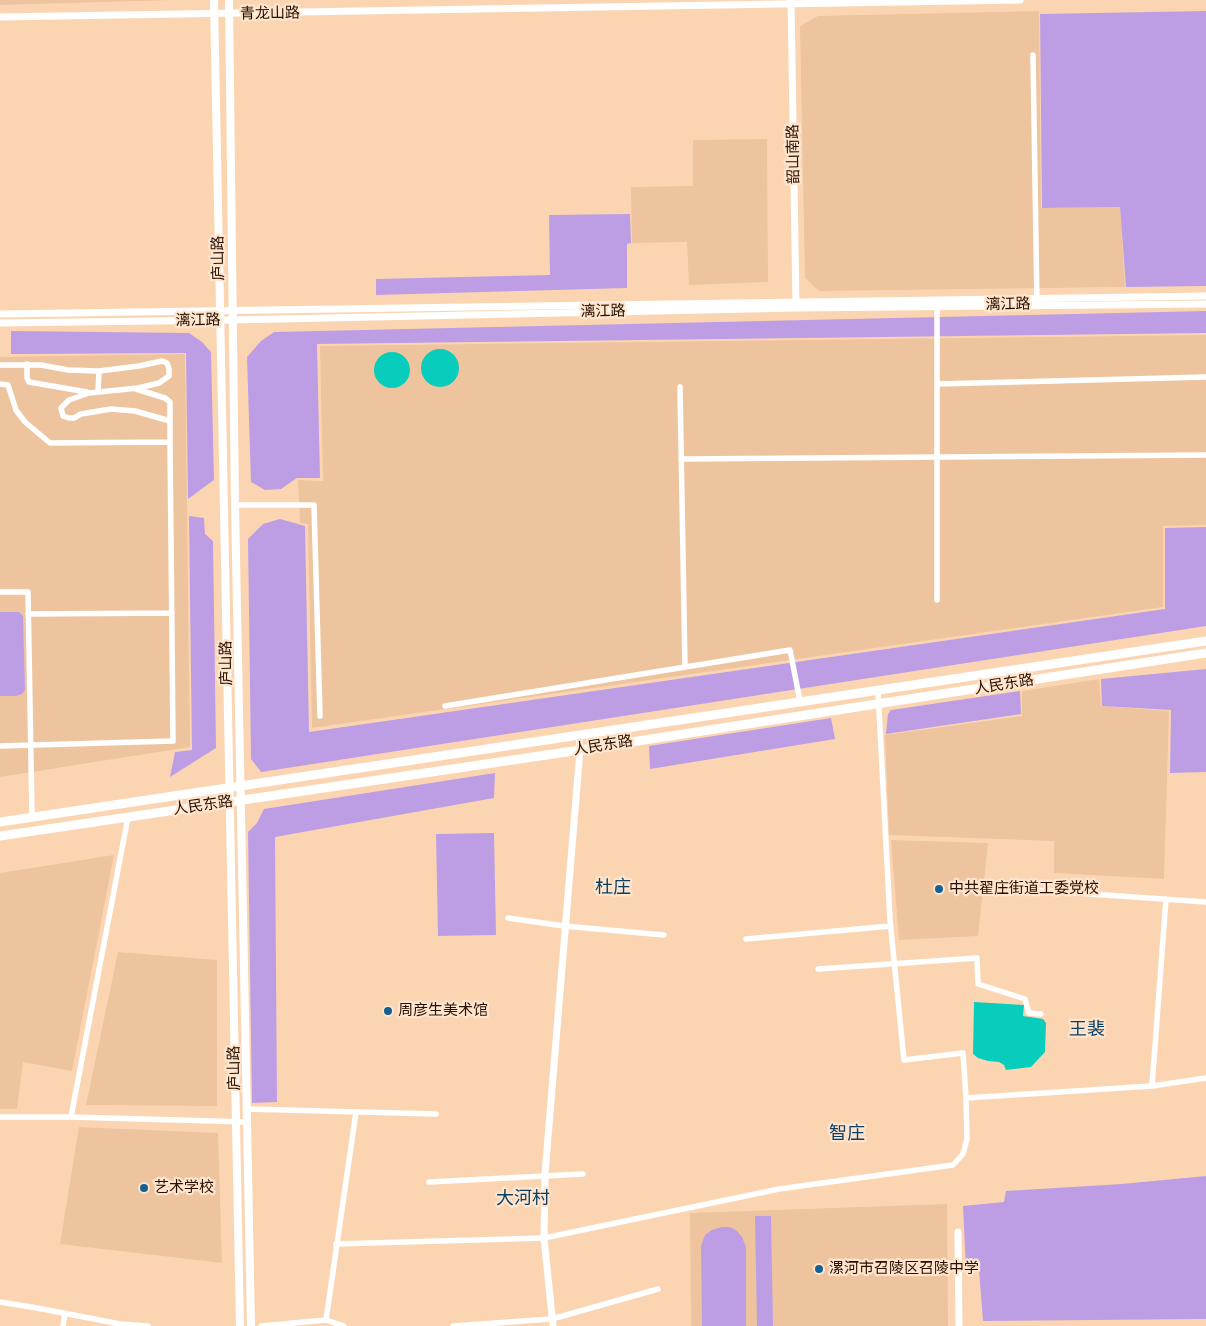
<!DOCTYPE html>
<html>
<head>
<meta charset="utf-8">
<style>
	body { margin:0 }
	canvas { display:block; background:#fbd5b2 }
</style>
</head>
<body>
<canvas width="1206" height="1326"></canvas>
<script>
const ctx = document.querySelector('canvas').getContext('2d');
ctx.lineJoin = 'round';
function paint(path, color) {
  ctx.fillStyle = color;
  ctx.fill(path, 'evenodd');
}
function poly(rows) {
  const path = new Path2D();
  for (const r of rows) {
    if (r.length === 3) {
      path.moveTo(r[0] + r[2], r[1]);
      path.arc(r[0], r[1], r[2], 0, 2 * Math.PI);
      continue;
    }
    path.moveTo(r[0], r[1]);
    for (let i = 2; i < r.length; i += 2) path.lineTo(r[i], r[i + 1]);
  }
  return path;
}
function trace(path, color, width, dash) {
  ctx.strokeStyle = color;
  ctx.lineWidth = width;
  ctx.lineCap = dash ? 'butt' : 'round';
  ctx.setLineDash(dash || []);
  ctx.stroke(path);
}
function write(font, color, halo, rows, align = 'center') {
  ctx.font = font + ' "DM Sans","Noto Sans SC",sans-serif';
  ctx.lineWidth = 4.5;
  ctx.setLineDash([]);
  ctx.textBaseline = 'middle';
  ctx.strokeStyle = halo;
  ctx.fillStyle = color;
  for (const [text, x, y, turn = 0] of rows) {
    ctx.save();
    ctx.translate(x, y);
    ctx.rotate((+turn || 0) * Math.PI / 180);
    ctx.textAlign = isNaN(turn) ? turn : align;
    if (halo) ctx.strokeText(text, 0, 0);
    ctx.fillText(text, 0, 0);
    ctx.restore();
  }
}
paint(poly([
	[0,0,173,0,0,5],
	[1039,11,1041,208,1120,207,1125,287,819,291,805,278,800,26,818,16],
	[767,139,768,282,689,285,687,242,632,243,631,187,693,186,693,140],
	[1206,335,1206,525,1163,526,1163,607,312,728,308,524,300,523,298,480,323,481,320,346],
	[185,354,190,747,0,777,0,357],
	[1099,679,1101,706,1169,711,1164,879,1054,873,1054,841,889,835,885,735,1022,716,1022,691],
	[891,840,988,843,978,936,899,940],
	[114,855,72,1071,23,1062,17,1109,0,1109,0,873],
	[118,952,217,960,217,1106,86,1105],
	[79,1127,218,1133,222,1263,60,1244],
	[947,1204,948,1326,691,1326,690,1213]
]), '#eec49f');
paint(poly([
	[1206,11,1206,286,1126,287,1120,207,1042,208,1040,14],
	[630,214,631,243,627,244,627,288,376,295,376,279,550,275,549,215],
	[1206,311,1206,333,317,344,320,478,297,478,281,489,265,490,251,482,247,357,261,341,274,332],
	[11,331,189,333,202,342,211,352,214,480,188,499,186,353,11,354],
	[189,516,204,518,205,534,213,541,216,748,170,777,175,752,192,750],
	[280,519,305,526,309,732,1165,609,1165,528,1206,527,1206,626,261,772,251,759,248,539,263,524],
	[0,612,19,612,23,616,25,690,22,694,16,696,0,696],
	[1206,669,1206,772,1170,773,1171,710,1102,706,1101,679],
	[1020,691,1021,714,886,734,888,714,891,710],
	[831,718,835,739,650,769,649,746],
	[495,773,494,798,275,837,277,1102,252,1103,248,832,257,823,264,809],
	[494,833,496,935,438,936,436,834],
	[1206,1176,1206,1319,983,1321,979,1270,966,1269,963,1206,1004,1202,1006,1191,1122,1184],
	[755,1216,771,1216,773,1326,757,1326],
	[722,1227,730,1227,737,1231,742,1237,746,1247,746,1326,702,1326,701,1246,705,1235,712,1230]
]), '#bd9ee5');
paint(poly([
	[440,368,19],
	[392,370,18],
	[974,1002,1024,1005,1023,1016,1043,1019,1046,1023,1045,1052,1031,1067,1006,1070,1004,1065,999,1062,988,1061,978,1058,973,1054]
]), '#09cdbc');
trace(poly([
	[1033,55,1037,305],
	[937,306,937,600],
	[27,364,27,378,29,382,87,392],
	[0,365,41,365,68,370,99,371,139,366,162,361,167,363,169,369,169,376,159,383,138,388,89,393,69,400,61,408,63,416,69,418,74,418,81,414,111,409,135,411,170,421],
	[0,384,8,385,16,410,25,422,50,443,170,442,173,741,0,746],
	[937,384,1206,377],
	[680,387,685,667],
	[136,389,165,398,170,402,170,442],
	[98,392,99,371],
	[681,459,1206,455],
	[235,505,314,505,320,716],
	[0,592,28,592,32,817],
	[28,614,172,613],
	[878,690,890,920,904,1060,963,1053,966,1098,1152,1086,1206,1078],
	[445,706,790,650,800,701],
	[989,887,1206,902],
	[508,918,564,926,664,935],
	[746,939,891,926],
	[818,969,977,958,978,984,1025,999,1029,1013,1041,1014],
	[1152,1086,1166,899],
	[247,1109,436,1114],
	[0,1117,71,1117,247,1122],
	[71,1117,128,817],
	[429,1182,583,1174],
	[336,1244,544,1238,779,1189,953,1165,963,1154,967,1139,966,1098],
	[0,1302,37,1308,120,1324,148,1326],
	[326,1320,356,1112],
	[63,1326,65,1313],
	[261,1326,326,1320,344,1326],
	[453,1326,552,1319,658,1289]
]), '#fff', 5.5);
trace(poly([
	[791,0,796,305],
	[0,17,1020,0],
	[0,314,1206,296],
	[0,323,232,320,796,308,1206,304],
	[958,1232,959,1326],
	[553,1326,544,1238,545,1174,580,750,579,735]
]), '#fff', 7);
trace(poly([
	[214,0,240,1326],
	[229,0,235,505,251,1326]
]), '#fff', 8);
trace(poly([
	[0,822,1206,641],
	[0,836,580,750,1206,653]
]), '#fff', 9);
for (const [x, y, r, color] of [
	[939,889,5,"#136093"],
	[388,1011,5,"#136093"],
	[144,1188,5,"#136093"],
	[819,1269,5,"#136093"]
]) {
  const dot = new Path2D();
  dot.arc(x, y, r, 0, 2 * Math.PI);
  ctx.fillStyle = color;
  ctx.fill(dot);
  trace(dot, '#ffe5ce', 2);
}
write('15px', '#271000', '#ffe5ce', [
	["青龙山路",270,14,-1],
	["韶山南路",794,154,-91],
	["庐山路",219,258,-91],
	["漓江路",1008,305,-1],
	["漓江路",603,312,-1],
	["漓江路",198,321,-1],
	["庐山路",227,663,-91],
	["人民东路",1004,685,-9],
	["人民东路",603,746,-9],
	["人民东路",203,806,-8],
	["庐山路",235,1068,-91]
]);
write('15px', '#271000', '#ffe5ce', [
	["中共翟庄街道工委党校",949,889],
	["周彦生美术馆",398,1011],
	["艺术学校",154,1188],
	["漯河市召陵区召陵中学",829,1269]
], 'left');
write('18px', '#0b4063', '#ffe5ce', [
	["杜庄",613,888],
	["王裴",1087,1030],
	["智庄",847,1134],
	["大河村",523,1199]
]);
</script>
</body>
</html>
